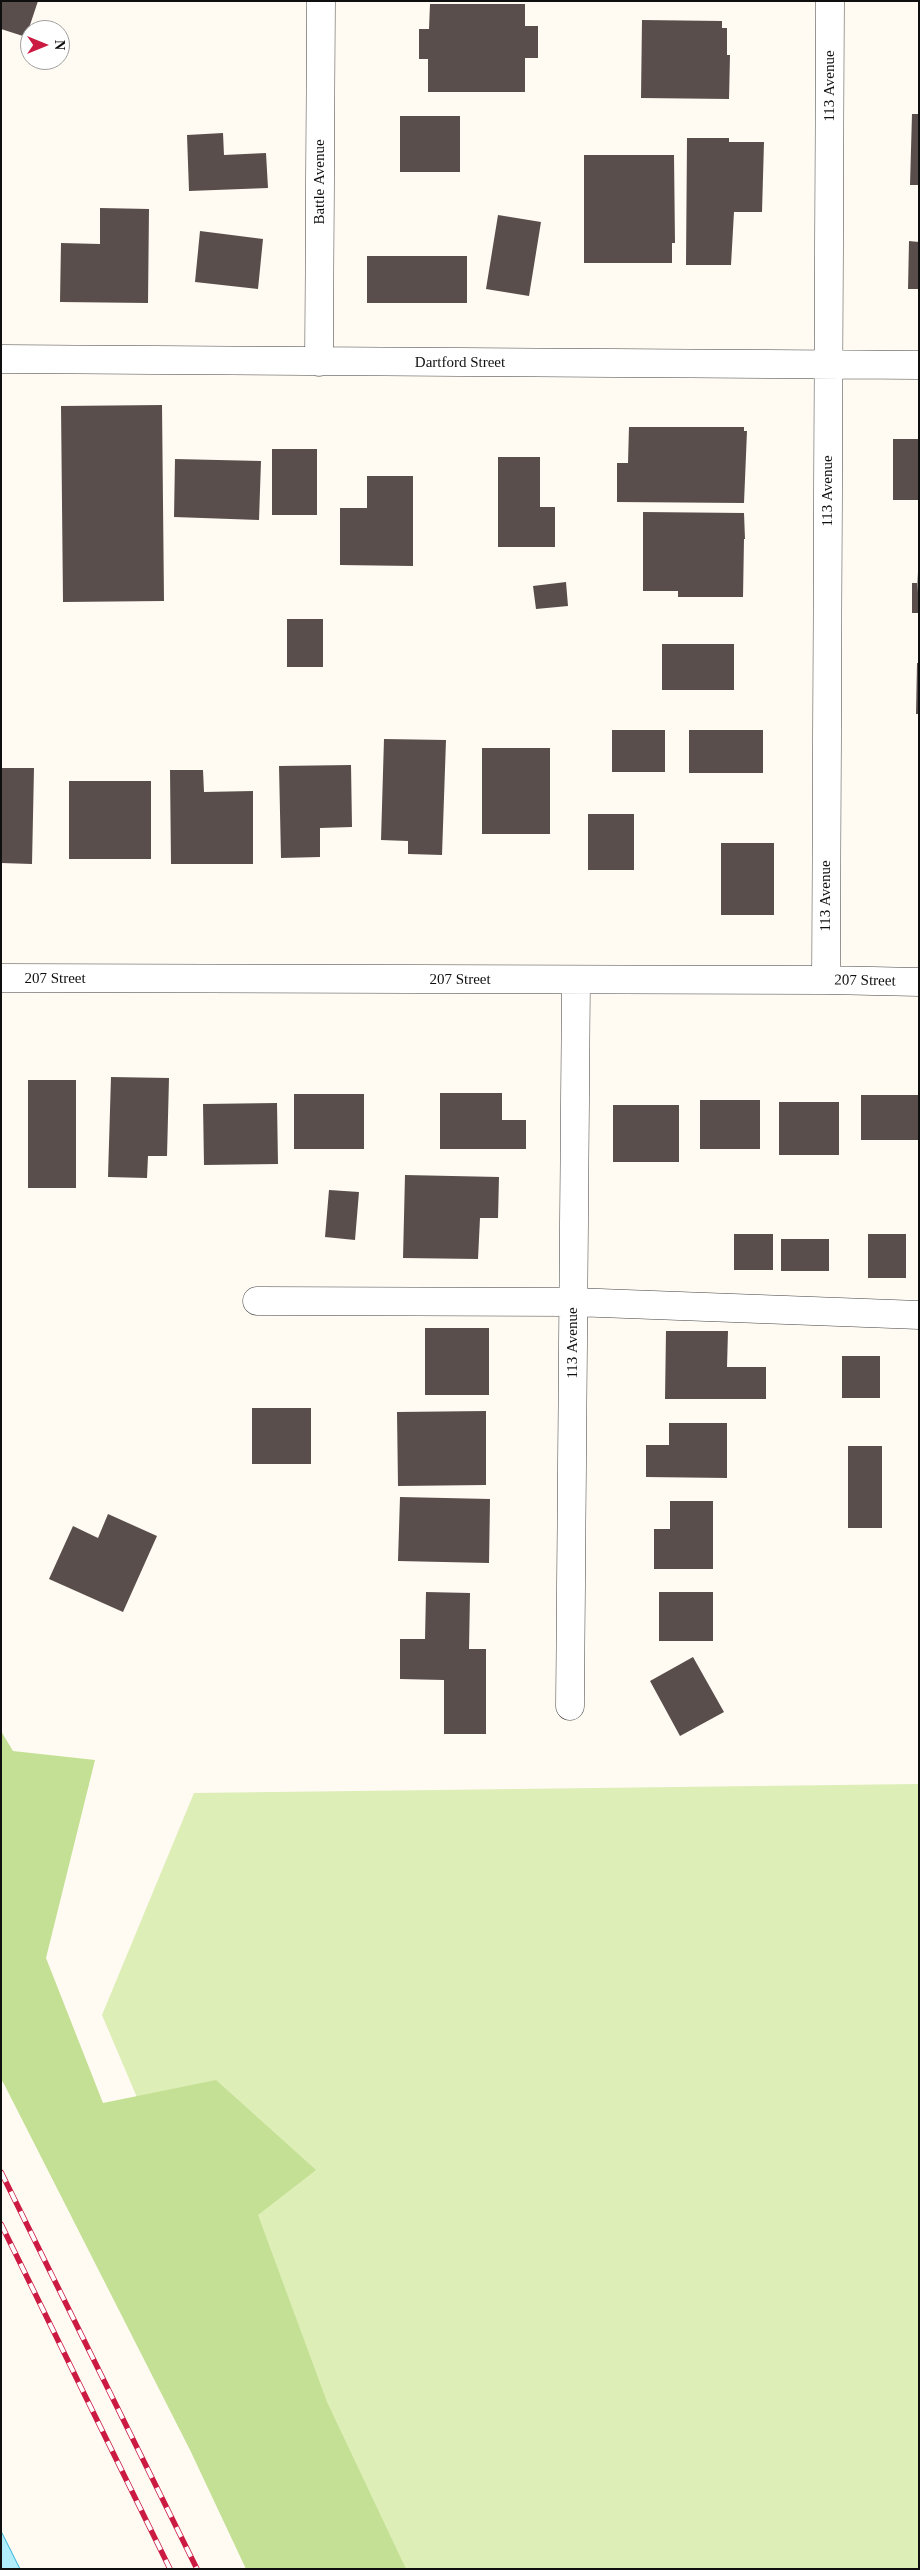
<!DOCTYPE html>
<html>
<head>
<meta charset="utf-8">
<style>
	body { margin:0 }
	#map { position:relative; width:920px; height:2570px; overflow:hidden; background:#fffaf2; font-family:"Times New Roman",serif }
	canvas { display:block }
	.frame { position:absolute; inset:0; border:2px solid #0f0f0f; pointer-events:none }
	.north { position:absolute; left:20px; top:20px; width:50px; height:50px; box-sizing:border-box; background:#fff; border:1px solid #9f9f9f; border-radius:50%; rotate:90deg; font-size:14px; font-weight:700; line-height:20px; text-align:center; color:#0f0f0f }
	.north::after { content:''; display:block; margin:auto; width:18px; height:22px; background:#cc1b42; clip-path:polygon(50% 0,100% 100%,50% 72%,0 100%) }
</style>
</head>
<body>
<div id="map">
<canvas width="920" height="2570"></canvas>
<div class="frame"></div>
<div class="north">N</div>
</div>
<script>
const ctx = document.querySelector('canvas').getContext('2d');
ctx.lineJoin = 'round';
function paint(path, color) {
  ctx.fillStyle = color;
  ctx.fill(path, 'evenodd');
}
function poly(rows) {
  const path = new Path2D();
  for (const r of rows) {
    path.moveTo(r[0], r[1]);
    for (let i = 2; i < r.length; i += 2) path.lineTo(r[i], r[i + 1]);
  }
  return path;
}
function trace(path, color, width, dash) {
  ctx.strokeStyle = color;
  ctx.lineWidth = width;
  ctx.lineCap = dash ? 'butt' : 'round';
  ctx.setLineDash(dash || []);
  ctx.stroke(path);
}
function write(font, color, halo, rows, align = 'center') {
  ctx.font = font + ' "Times New Roman",serif';
  ctx.lineWidth = 5;
  ctx.setLineDash([]);
  ctx.textBaseline = 'middle';
  ctx.strokeStyle = halo;
  ctx.fillStyle = color;
  for (const [text, x, y, turn = 0] of rows) {
    ctx.save();
    ctx.translate(x, y);
    ctx.rotate((+turn || 0) * Math.PI / 180);
    ctx.textAlign = isNaN(turn) ? turn : align;
    if (halo) ctx.strokeText(text, 0, 0);
    ctx.fillText(text, 0, 0);
    ctx.restore();
  }
}
paint(poly([
	[919,1784,919,2569,337,2569,102,2015,194,1793]
]), '#ddeeb7');
paint(poly([
	[1,1731,13,1751,95,1760,46,1958,103,2103,216,2080,316,2170,258,2215,327,2402,406,2569,246,2569,190,2450,4,2084,1,2079]
]), '#c4e095');
const water = poly([
	[1,2531,20,2569,1,2569,1,2531]
]);
paint(water, '#b2edfb');
trace(water, '#32b3d9', 1);
paint(poly([
	[1,1,38,1,26,37,1,29],
	[430,4,525,4,525,26,538,26,538,58,525,58,525,92,428,92,428,59,419,59,419,29,429,29],
	[642,20,722,21,722,28,727,28,727,55,730,55,729,99,641,98],
	[912,114,919,114,919,185,910,185],
	[400,116,460,116,460,172,400,172],
	[223,133,224,155,266,153,268,188,189,191,187,135],
	[687,138,729,138,729,142,764,142,762,212,734,212,731,265,686,265],
	[584,155,674,155,675,243,672,243,672,263,584,263],
	[100,208,149,209,148,303,60,302,61,243,100,244],
	[498,215,541,222,529,296,486,289],
	[200,231,263,239,258,289,195,282],
	[909,241,919,242,919,289,908,289],
	[367,256,467,256,467,303,367,303],
	[162,405,164,601,63,602,61,406],
	[629,427,744,427,744,431,747,431,744,503,617,502,617,463,628,463],
	[893,439,919,439,919,500,893,500],
	[272,449,317,449,317,515,272,515],
	[498,457,540,457,540,507,555,507,555,547,498,547],
	[175,459,261,461,259,520,174,517],
	[367,476,413,476,413,566,340,565,340,508,367,508],
	[643,512,744,513,745,539,744,539,743,597,678,597,678,591,643,591],
	[917,572,919,613,912,613,912,583,917,583],
	[566,582,568,606,536,609,533,586],
	[287,619,323,619,323,667,287,667],
	[662,644,734,644,734,690,662,690],
	[917,663,919,663,919,714,916,714],
	[612,730,665,730,665,772,612,772],
	[689,730,763,730,763,773,689,773],
	[384,739,446,740,442,855,408,854,408,841,381,840],
	[482,748,550,748,550,834,482,834],
	[351,765,352,827,320,828,320,857,281,858,279,766],
	[1,768,34,768,32,864,1,863],
	[170,770,203,770,204,792,253,791,253,864,171,864],
	[69,781,151,781,151,859,69,859],
	[588,814,634,814,634,870,588,870],
	[721,843,774,843,774,915,721,915],
	[111,1077,169,1078,167,1156,148,1156,147,1178,108,1177],
	[28,1080,76,1080,76,1188,28,1188],
	[440,1093,502,1093,502,1120,526,1120,526,1149,440,1149],
	[294,1094,364,1094,364,1149,294,1149],
	[861,1095,919,1095,919,1140,861,1140],
	[700,1100,760,1100,760,1149,700,1149],
	[779,1102,839,1102,839,1155,779,1155],
	[277,1103,278,1164,204,1165,203,1104],
	[613,1105,679,1105,679,1162,613,1162],
	[405,1175,499,1177,498,1218,480,1218,478,1259,403,1258],
	[329,1190,359,1192,355,1240,325,1237],
	[734,1234,773,1234,773,1270,734,1270],
	[868,1234,906,1234,906,1278,868,1278],
	[781,1239,829,1239,829,1271,781,1271],
	[425,1328,489,1328,489,1395,425,1395],
	[666,1331,728,1331,727,1367,766,1367,766,1399,665,1399],
	[842,1356,880,1356,880,1398,842,1398],
	[252,1408,311,1408,311,1464,252,1464],
	[486,1411,486,1485,398,1486,397,1412],
	[669,1423,727,1423,727,1478,646,1477,646,1445,669,1445],
	[848,1446,882,1446,882,1528,848,1528],
	[400,1497,490,1499,489,1563,398,1561],
	[670,1501,713,1501,713,1569,654,1569,654,1529,670,1529],
	[108,1514,157,1536,123,1612,49,1579,73,1526,98,1538],
	[426,1592,470,1593,469,1649,486,1649,486,1734,444,1734,444,1680,400,1679,400,1639,425,1639],
	[659,1592,713,1592,713,1641,659,1641],
	[693,1657,724,1712,680,1736,650,1681]
]), '#594e4b');
const minor = poly([
	[1,359,919,365],
	[319,362,321,1],
	[1,978,826,980,919,982],
	[826,980,830,1],
	[257,1301,573,1302,919,1315],
	[570,1706,576,980]
]);
trace(minor, '#424242', 29);
trace(minor, '#fff', 28);
const rail = poly([
	[1,2172,197,2569],
	[1,2224,170,2569]
]);
trace(rail, '#cc1b42', 5.5);
trace(rail, '#fff', 4, [11]);
write('15px', '#0f0f0f', '#fff', [
	["113 Avenue",830,86,-90],
	["Battle Avenue",320,182,-90],
	["Dartford Street",460,363],
	["113 Avenue",828,491,-90],
	["113 Avenue",826,896,-90],
	["207 Street",55,979],
	["207 Street",460,980],
	["207 Street",865,981,1],
	["113 Avenue",573,1343,-90]
]);
</script>
</body>
</html>
